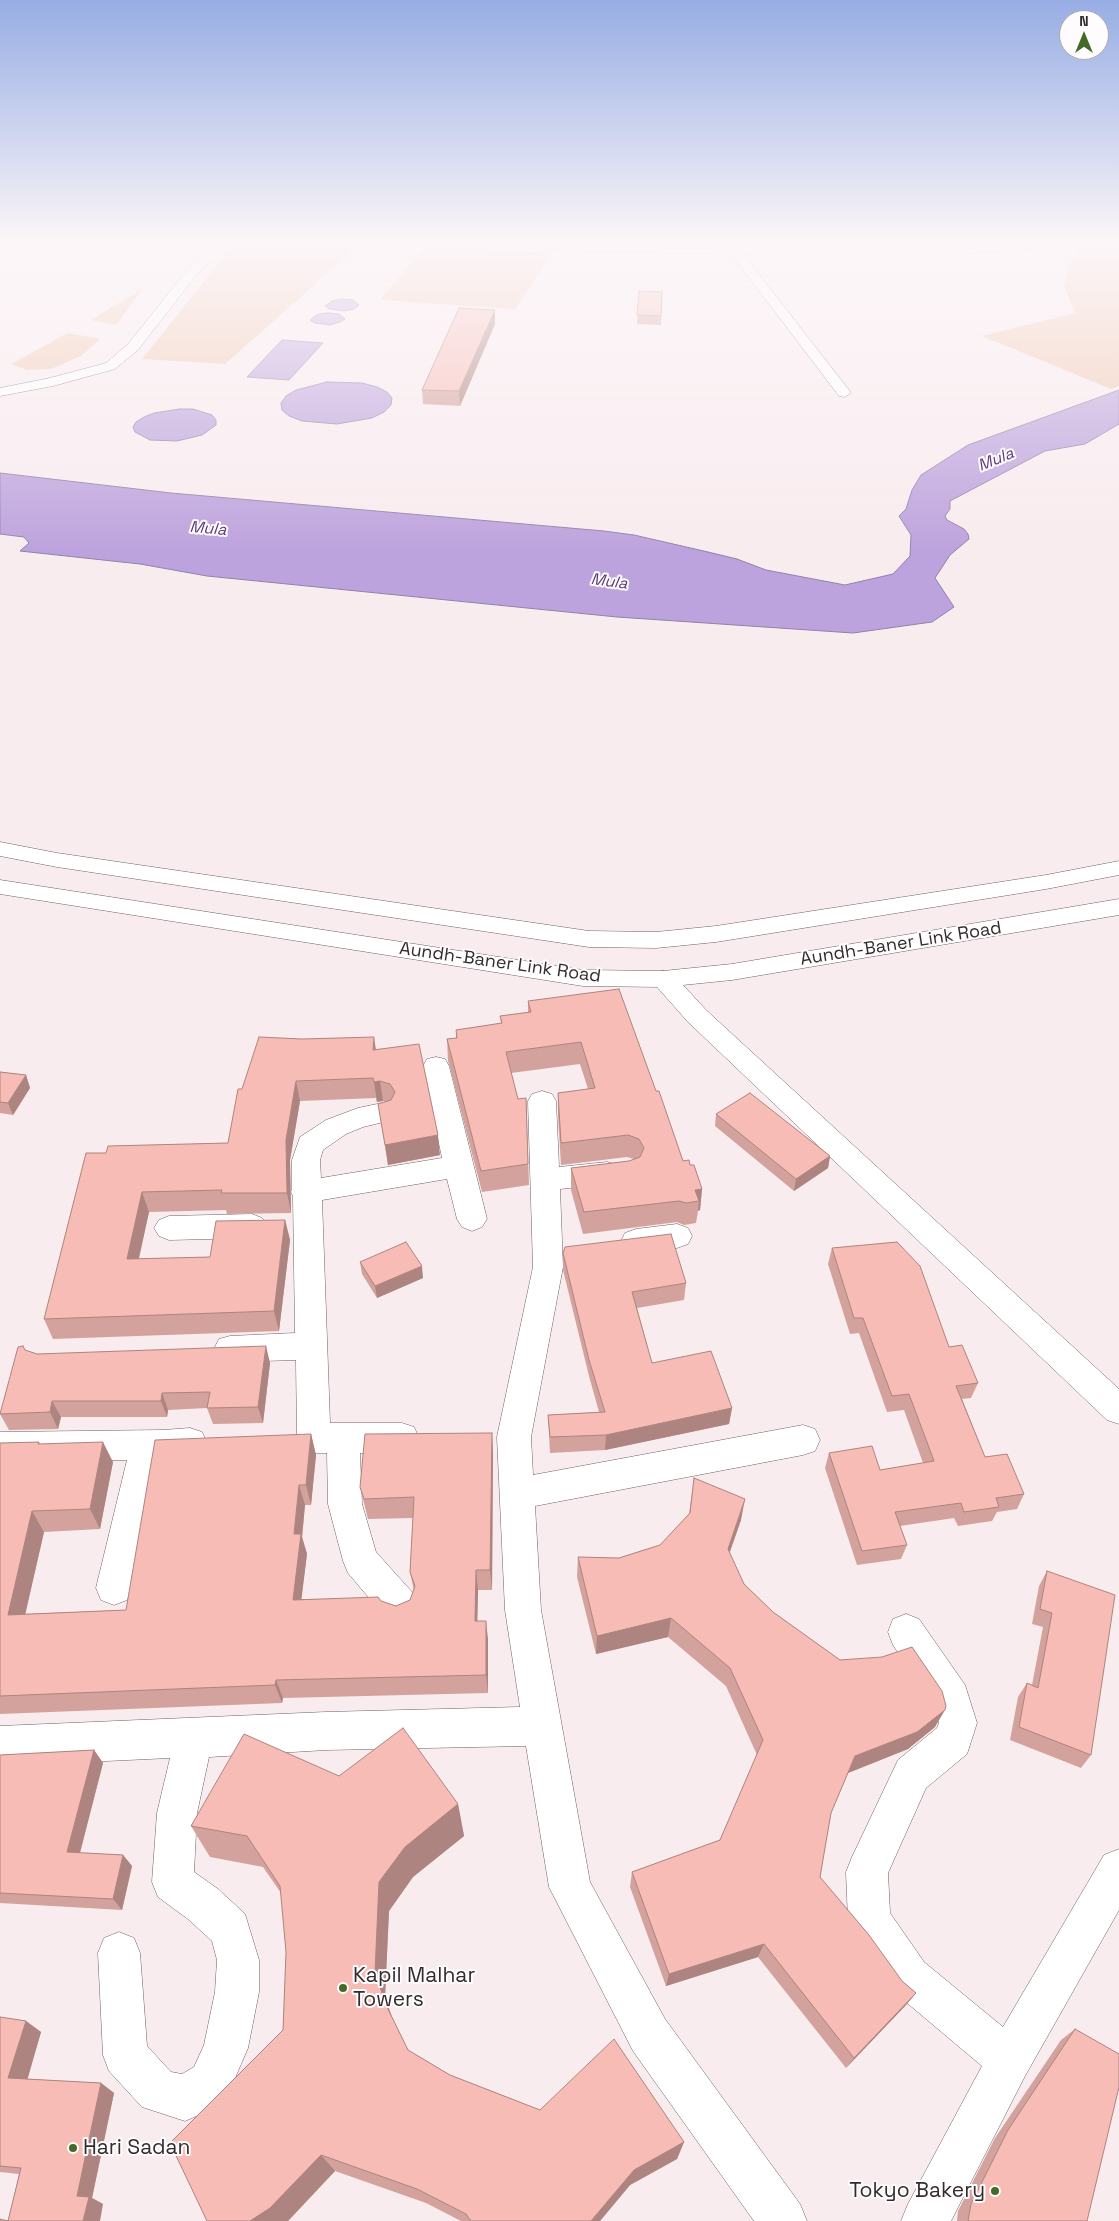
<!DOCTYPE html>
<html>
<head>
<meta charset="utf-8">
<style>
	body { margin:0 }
	#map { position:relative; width:1119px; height:2221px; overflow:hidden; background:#f9ecef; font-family:"Space Grotesk",sans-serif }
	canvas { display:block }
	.north { position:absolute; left:1059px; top:10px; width:50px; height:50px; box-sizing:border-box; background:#fffcfd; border:1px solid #ada9aa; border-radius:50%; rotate:0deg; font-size:14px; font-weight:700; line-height:20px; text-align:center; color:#312d2e }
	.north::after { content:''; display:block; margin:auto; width:18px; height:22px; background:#436b27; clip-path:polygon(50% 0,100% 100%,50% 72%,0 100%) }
</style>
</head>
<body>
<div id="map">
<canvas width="1119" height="2221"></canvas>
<div class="north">N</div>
</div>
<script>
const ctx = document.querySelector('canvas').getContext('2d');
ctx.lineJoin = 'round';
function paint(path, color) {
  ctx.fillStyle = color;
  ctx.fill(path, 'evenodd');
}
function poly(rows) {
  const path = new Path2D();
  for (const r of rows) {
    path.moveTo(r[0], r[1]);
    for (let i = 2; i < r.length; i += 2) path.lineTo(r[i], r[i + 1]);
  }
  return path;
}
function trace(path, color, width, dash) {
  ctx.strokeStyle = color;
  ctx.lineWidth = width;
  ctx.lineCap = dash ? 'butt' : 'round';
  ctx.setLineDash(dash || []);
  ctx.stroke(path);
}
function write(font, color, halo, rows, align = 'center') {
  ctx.font = font + ' "Space Grotesk",sans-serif';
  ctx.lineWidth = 4;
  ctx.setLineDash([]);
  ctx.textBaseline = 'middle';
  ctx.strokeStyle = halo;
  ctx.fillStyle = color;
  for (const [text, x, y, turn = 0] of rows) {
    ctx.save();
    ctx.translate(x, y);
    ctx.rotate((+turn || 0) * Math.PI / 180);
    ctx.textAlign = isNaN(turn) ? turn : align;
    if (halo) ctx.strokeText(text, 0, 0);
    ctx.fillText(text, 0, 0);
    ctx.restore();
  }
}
paint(poly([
	[244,240,364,241,225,364,142,359,226,254],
	[427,245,552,253,515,309,380,300],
	[1119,245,1119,386,1111,389,982,336,1075,313,1064,286,1068,267,1079,249],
	[143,288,116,325,91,320],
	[68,333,100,339,81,356,51,369,27,370,11,364]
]), '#f0c9b1');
const water = poly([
	[342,299,353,300,359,305,354,309,344,311,329,309,325,306,332,301,342,299],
	[328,313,339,314,345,319,340,322,330,325,315,323,310,320,318,314,328,313],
	[282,340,323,343,289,380,247,377,282,340],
	[327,382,362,383,377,387,387,392,392,398,391,405,384,412,372,418,337,424,302,421,289,416,282,410,281,403,286,396,296,390,327,382],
	[1119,390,1119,424,1085,444,1045,451,950,501,950,509,945,516,947,520,964,529,968,534,969,539,950,555,935,578,954,607,932,622,853,633,617,617,207,576,140,564,20,551,29,543,24,537,0,534,0,473,171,493,604,531,634,535,708,552,737,559,766,570,845,585,893,574,910,556,911,535,899,516,906,509,912,490,921,475,968,445,1119,390],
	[180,409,193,409,212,415,216,420,216,425,202,435,177,441,150,440,135,432,133,427,136,422,144,417,154,413,180,409]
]);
paint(water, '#bda3dd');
trace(water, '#9380a8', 1);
const minor = poly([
	[399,240,494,240,792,247,962,246,1044,240,1092,240,1086,243,962,254,743,254,849,390,851,393,844,397,839,396,731,254,615,252,405,243,399,240],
	[663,971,672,973,706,1010,1119,1389,1119,1424,1107,1420,688,1022,650,979,654,973,663,971],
	[436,1057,445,1059,449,1066,487,1219,482,1227,472,1231,462,1227,457,1219,447,1179,322,1200,330,1423,402,1423,414,1427,419,1438,414,1449,402,1453,360,1453,362,1504,376,1552,412,1592,417,1605,412,1618,399,1623,386,1618,348,1573,343,1561,328,1504,327,1453,314,1453,302,1449,297,1438,296,1360,230,1362,219,1359,214,1349,219,1339,230,1336,295,1333,293,1196,291,1192,292,1189,292,1160,300,1137,326,1120,358,1108,382,1103,392,1106,396,1113,392,1120,363,1127,346,1134,323,1150,320,1160,321,1178,442,1158,423,1066,427,1059,436,1057],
	[542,1091,552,1094,556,1101,559,1167,607,1162,617,1165,621,1173,617,1181,607,1184,560,1189,563,1267,531,1437,533,1475,803,1425,815,1429,820,1440,815,1451,803,1455,535,1506,541,1610,590,1882,665,2019,800,2204,807,2221,754,2221,633,2051,549,1887,526,1746,326,1750,209,1757,197,1813,194,1872,218,1889,245,1914,259,1960,259,1992,248,2048,226,2099,201,2114,185,2121,142,2107,109,2071,103,2055,98,1953,104,1938,119,1932,134,1938,140,1953,147,2046,171,2072,182,2074,194,2067,204,2045,215,1992,217,1960,212,1941,188,1919,158,1897,152,1882,157,1813,170,1758,0,1766,0,1726,326,1712,520,1707,505,1610,497,1437,533,1267,528,1101,532,1094,542,1091],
	[252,1214,262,1218,267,1226,262,1234,252,1238,169,1240,159,1236,154,1228,159,1220,169,1216,252,1214],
	[677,1224,688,1228,692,1236,688,1244,677,1248,636,1253,625,1249,621,1241,625,1233,636,1229,677,1224],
	[190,1428,202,1432,207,1443,202,1454,190,1458,161,1461,132,1588,127,1600,114,1605,101,1600,96,1588,127,1460,0,1462,0,1432,163,1430,190,1428],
	[906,1614,919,1619,965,1685,977,1723,967,1754,926,1788,888,1873,890,1913,924,1962,1003,2027,1104,1855,1119,1849,1119,1910,1025,2076,951,2221,901,2221,908,2204,982,2066,894,1992,854,1935,848,1920,846,1872,852,1857,898,1760,937,1728,939,1723,934,1708,893,1645,888,1632,893,1619,906,1614]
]);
const major = poly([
	[226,240,241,240,222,252,197,274,138,350,115,369,53,386,0,396,0,388,50,378,106,363,128,344,189,268,214,246,226,240],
	[0,842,57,853,589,931,656,932,716,926,1046,875,1119,861,1119,875,1046,889,716,942,656,948,589,947,57,867,0,856,0,842],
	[0,880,583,970,663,971,732,964,1119,899,1119,915,732,980,663,987,583,986,0,894,0,880]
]);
trace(minor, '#6d6265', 1);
trace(major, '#6d6265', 1);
paint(minor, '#fff');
paint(major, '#fff');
paint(poly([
	[568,240,657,240,657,241],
	[774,240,844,240,780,245],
	[639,291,662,292,661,325,637,324],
	[495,310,495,324,460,406,423,404,422,390],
	[528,1001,656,1091,683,1161,690,1165,702,1189,700,1210,698,1211,696,1223,684,1225,677,1222,583,1234,571,1190,571,1168,629,1161,634,1159,627,1157,561,1165,558,1115,558,1093,588,1089,580,1064,511,1073,518,1099,526,1098,529,1185,482,1192,448,1061,447,1039,456,1038,456,1030,501,1023,500,1016,528,1012],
	[376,1050,440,1155,388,1165,378,1104,385,1102,383,1101,377,1102,376,1098,300,1101,290,1160,291,1213,227,1214,226,1210,149,1212,139,1259,210,1257,285,1220,290,1240,279,1331,53,1339,44,1319,106,1153,228,1143,242,1089],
	[0,1072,26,1075,30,1088,13,1115,0,1113],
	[716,1114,830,1156,828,1168,794,1191,715,1126],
	[832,1248,949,1347,978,1383,971,1398,962,1399,985,1457,1024,1494,1017,1509,997,1512,992,1521,958,1526,954,1518,900,1526,907,1545,901,1559,857,1565,825,1468,829,1453,880,1470,923,1463,904,1410,887,1412,859,1333,850,1334,828,1264],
	[563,1253,686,1283,684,1300,637,1308,652,1363,732,1408,729,1424,605,1450,550,1453,548,1415,599,1412,589,1376,563,1270],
	[360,1262,423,1278,377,1298,362,1274],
	[25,1350,37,1354,270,1363,263,1423,213,1424,207,1408,168,1410,167,1417,61,1417,58,1429,9,1430,0,1414,0,1413],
	[492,1433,493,1454,492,1590,478,1590,477,1621,488,1639,488,1693,283,1698,282,1703,0,1714,0,1443,39,1442,40,1444,113,1462,100,1529,44,1532,25,1614,126,1610,311,1434,316,1455,311,1505,305,1505,302,1537,307,1554,301,1599,381,1601,396,1606,410,1600,414,1591,410,1572,413,1518,368,1519,360,1487],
	[694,1478,741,1520,729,1553,744,1584,773,1612,840,1660,935,1727,908,1749,848,1773,831,1813,820,1877,902,1981,916,1993,906,2005,846,2068,758,1957,666,1986,630,1887,632,1872,720,1840,757,1755,726,1686,668,1637,596,1654,577,1577,578,1557,619,1558,660,1545,689,1514],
	[1047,1571,1091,1755,1081,1768,1010,1740,1018,1697,1027,1683,1032,1685,1043,1627,1032,1624,1039,1586],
	[94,1750,103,1763,80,1853,123,1855,132,1866,122,1910,0,1903,0,1755],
	[339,1776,458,1804,464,1836,413,1877,389,1911,385,1997,391,2015,408,2050,450,2075,540,2110,684,2142,677,2159,630,2185,600,2221,461,2221,426,2203,335,2171,288,2221,283,2030,286,1952,281,1893,263,1867,210,1857,191,1826],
	[0,2017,26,2021,41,2032,27,2079,101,2083,114,2093,92,2198,103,2204,8,2221,19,2174,0,2172],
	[1075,2029,1087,2221,957,2221,958,2211,995,2138,1061,2040]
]), '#d4a29c');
paint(poly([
	[780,240,844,240,780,245],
	[495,310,495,324,460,406,459,391],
	[374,1037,377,1057,373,1050],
	[26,1075,30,1088,13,1115,8,1103],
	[296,1081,300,1101,290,1160,291,1213,287,1193,286,1140],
	[380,1081,383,1101,377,1102,374,1082],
	[438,1135,440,1155,388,1165,385,1145],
	[830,1156,828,1168,794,1191,796,1179],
	[702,1189,700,1210,698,1211,699,1201,695,1190],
	[142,1192,149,1212,134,1279,127,1259],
	[285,1220,290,1240,279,1331,274,1311],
	[422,1266,423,1278,377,1298,375,1286],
	[266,1346,270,1363,263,1423,258,1407],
	[162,1393,168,1410,167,1417,161,1401],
	[52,1401,61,1417,58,1429,50,1412],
	[732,1408,729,1424,605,1450,606,1435],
	[492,1433,493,1454,492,1590,490,1570],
	[311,1434,316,1455,311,1505,306,1485],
	[103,1442,113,1462,100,1529,90,1509],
	[299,1485,305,1505,302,1537,307,1554,299,1619,293,1600,294,1534],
	[745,1499,741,1520,724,1569,728,1549],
	[32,1511,44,1532,21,1633,8,1615],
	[476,1570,478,1590,477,1640,475,1621],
	[671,1618,668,1637,596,1654,597,1636],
	[486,1621,488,1639,488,1693,486,1675],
	[276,1680,283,1698,282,1703,275,1685],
	[945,1710,935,1727,908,1749,848,1773,855,1756],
	[94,1750,103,1763,77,1864,67,1852],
	[458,1804,464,1836,413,1877,389,1911,385,1997,396,2029,386,2005,375,1972,379,1882,405,1847],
	[123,1855,132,1866,122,1910,113,1899],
	[764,1944,758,1957,666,1986,669,1974],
	[916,1993,906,2005,846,2068,854,2058],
	[26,2021,41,2032,25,2088,8,2078],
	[101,2083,114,2093,92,2198,103,2204,100,2221,83,2221,77,2196],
	[684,2142,677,2159,630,2185,600,2221,591,2221,634,2170],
	[321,2155,335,2171,288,2221,250,2221]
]), '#ad847f');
const building = poly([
	[639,291,662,292,661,316,637,315,639,291],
	[459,308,495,310,459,391,422,390,459,308],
	[619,989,656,1091,659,1091,683,1161,689,1160,690,1165,694,1165,702,1189,695,1190,699,1201,686,1203,679,1201,584,1212,571,1168,629,1161,640,1157,644,1148,639,1139,628,1135,561,1143,558,1093,595,1088,581,1042,506,1052,518,1099,526,1098,528,1164,481,1171,447,1039,457,1038,456,1030,502,1023,500,1016,531,1012,528,1001,619,989],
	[259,1037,302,1039,374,1037,373,1050,419,1044,438,1135,385,1145,378,1104,391,1100,395,1092,390,1084,380,1081,374,1082,373,1078,296,1081,286,1140,287,1193,221,1193,222,1190,142,1192,127,1259,210,1257,216,1221,285,1220,274,1311,44,1319,86,1153,106,1153,108,1146,228,1143,238,1089,242,1089,259,1037],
	[0,1072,26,1075,8,1103,0,1102,0,1072],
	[750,1093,830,1156,796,1179,716,1114,750,1093],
	[671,1234,686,1283,632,1292,652,1363,711,1351,732,1408,606,1435,550,1437,548,1415,605,1412,589,1360,563,1253,565,1247,671,1234],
	[406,1242,422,1266,375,1286,360,1262,406,1242],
	[897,1242,920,1266,949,1347,962,1345,978,1383,956,1386,985,1457,1007,1454,1024,1494,996,1498,999,1507,964,1512,961,1503,895,1512,907,1545,862,1551,829,1453,872,1446,880,1470,934,1461,909,1394,892,1396,863,1318,854,1318,832,1248,897,1242],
	[23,1346,25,1350,37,1354,266,1346,258,1407,207,1408,210,1392,162,1393,161,1401,52,1401,50,1412,0,1414,18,1347,23,1346],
	[492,1433,490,1570,476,1570,475,1621,486,1621,486,1675,276,1680,275,1685,0,1696,0,1443,39,1442,38,1444,103,1442,90,1509,32,1511,8,1615,126,1610,155,1440,311,1434,306,1485,299,1485,294,1534,301,1534,293,1600,378,1597,381,1601,396,1606,410,1600,415,1586,410,1572,414,1497,364,1499,360,1487,365,1434,492,1433],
	[694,1478,745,1499,728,1549,744,1584,773,1612,840,1660,882,1657,912,1647,942,1691,946,1706,945,1710,917,1732,855,1756,831,1813,820,1877,869,1935,902,1981,916,1993,854,2058,764,1944,669,1974,632,1872,720,1840,763,1740,730,1668,671,1618,597,1636,578,1557,619,1558,660,1545,690,1513,694,1478],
	[1047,1571,1115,1595,1091,1755,1019,1727,1027,1683,1038,1688,1052,1613,1040,1609,1047,1571],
	[403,1728,458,1804,405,1847,379,1882,375,1972,386,2005,408,2050,450,2075,540,2110,614,2039,684,2142,634,2170,591,2221,471,2221,466,2214,417,2189,321,2155,270,2208,250,2221,207,2221,170,2143,283,2030,286,1952,280,1886,247,1836,191,1826,244,1734,339,1776,403,1728],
	[94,1750,67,1852,123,1855,113,1899,0,1893,0,1755,94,1750],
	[0,2017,26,2021,8,2078,101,2083,77,2196,89,2197,83,2221,0,2221,0,2219,8,2221,21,2168,0,2166,0,2017],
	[1075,2029,1119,2054,1119,2087,1087,2221,968,2221,971,2204,1008,2130,1075,2029]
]);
paint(building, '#f7bcb5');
trace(building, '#ad847f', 1);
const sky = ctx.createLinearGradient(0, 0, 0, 551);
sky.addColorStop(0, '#97ade4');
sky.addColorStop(0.44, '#fcf6f8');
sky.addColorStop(1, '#fcf6f800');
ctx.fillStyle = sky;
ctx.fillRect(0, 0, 1119, 551);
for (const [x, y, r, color] of [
	[343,1988,5,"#436b27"],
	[73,2148,5,"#436b27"],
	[995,2191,5,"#436b27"]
]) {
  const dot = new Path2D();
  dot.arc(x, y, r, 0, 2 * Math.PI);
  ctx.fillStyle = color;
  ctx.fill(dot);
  trace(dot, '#fffcfd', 2);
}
write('italic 16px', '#5c397f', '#fffcfd', [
	["Mula",996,460,-22],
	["Mula",208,529,5],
	["Mula",609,582,8]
]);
write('18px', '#312d2e', '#fffcfd', [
	["Aundh-Baner Link Road",901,944,-9],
	["Aundh-Baner Link Road",500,963,8]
]);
write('21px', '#312d2e', '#fffcfd', [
	["Kapil Malhar",353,1976],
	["Towers",353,2000],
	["Hari Sadan",83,2148],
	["Tokyo Bakery",985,2191,"right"]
], 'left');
</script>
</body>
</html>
